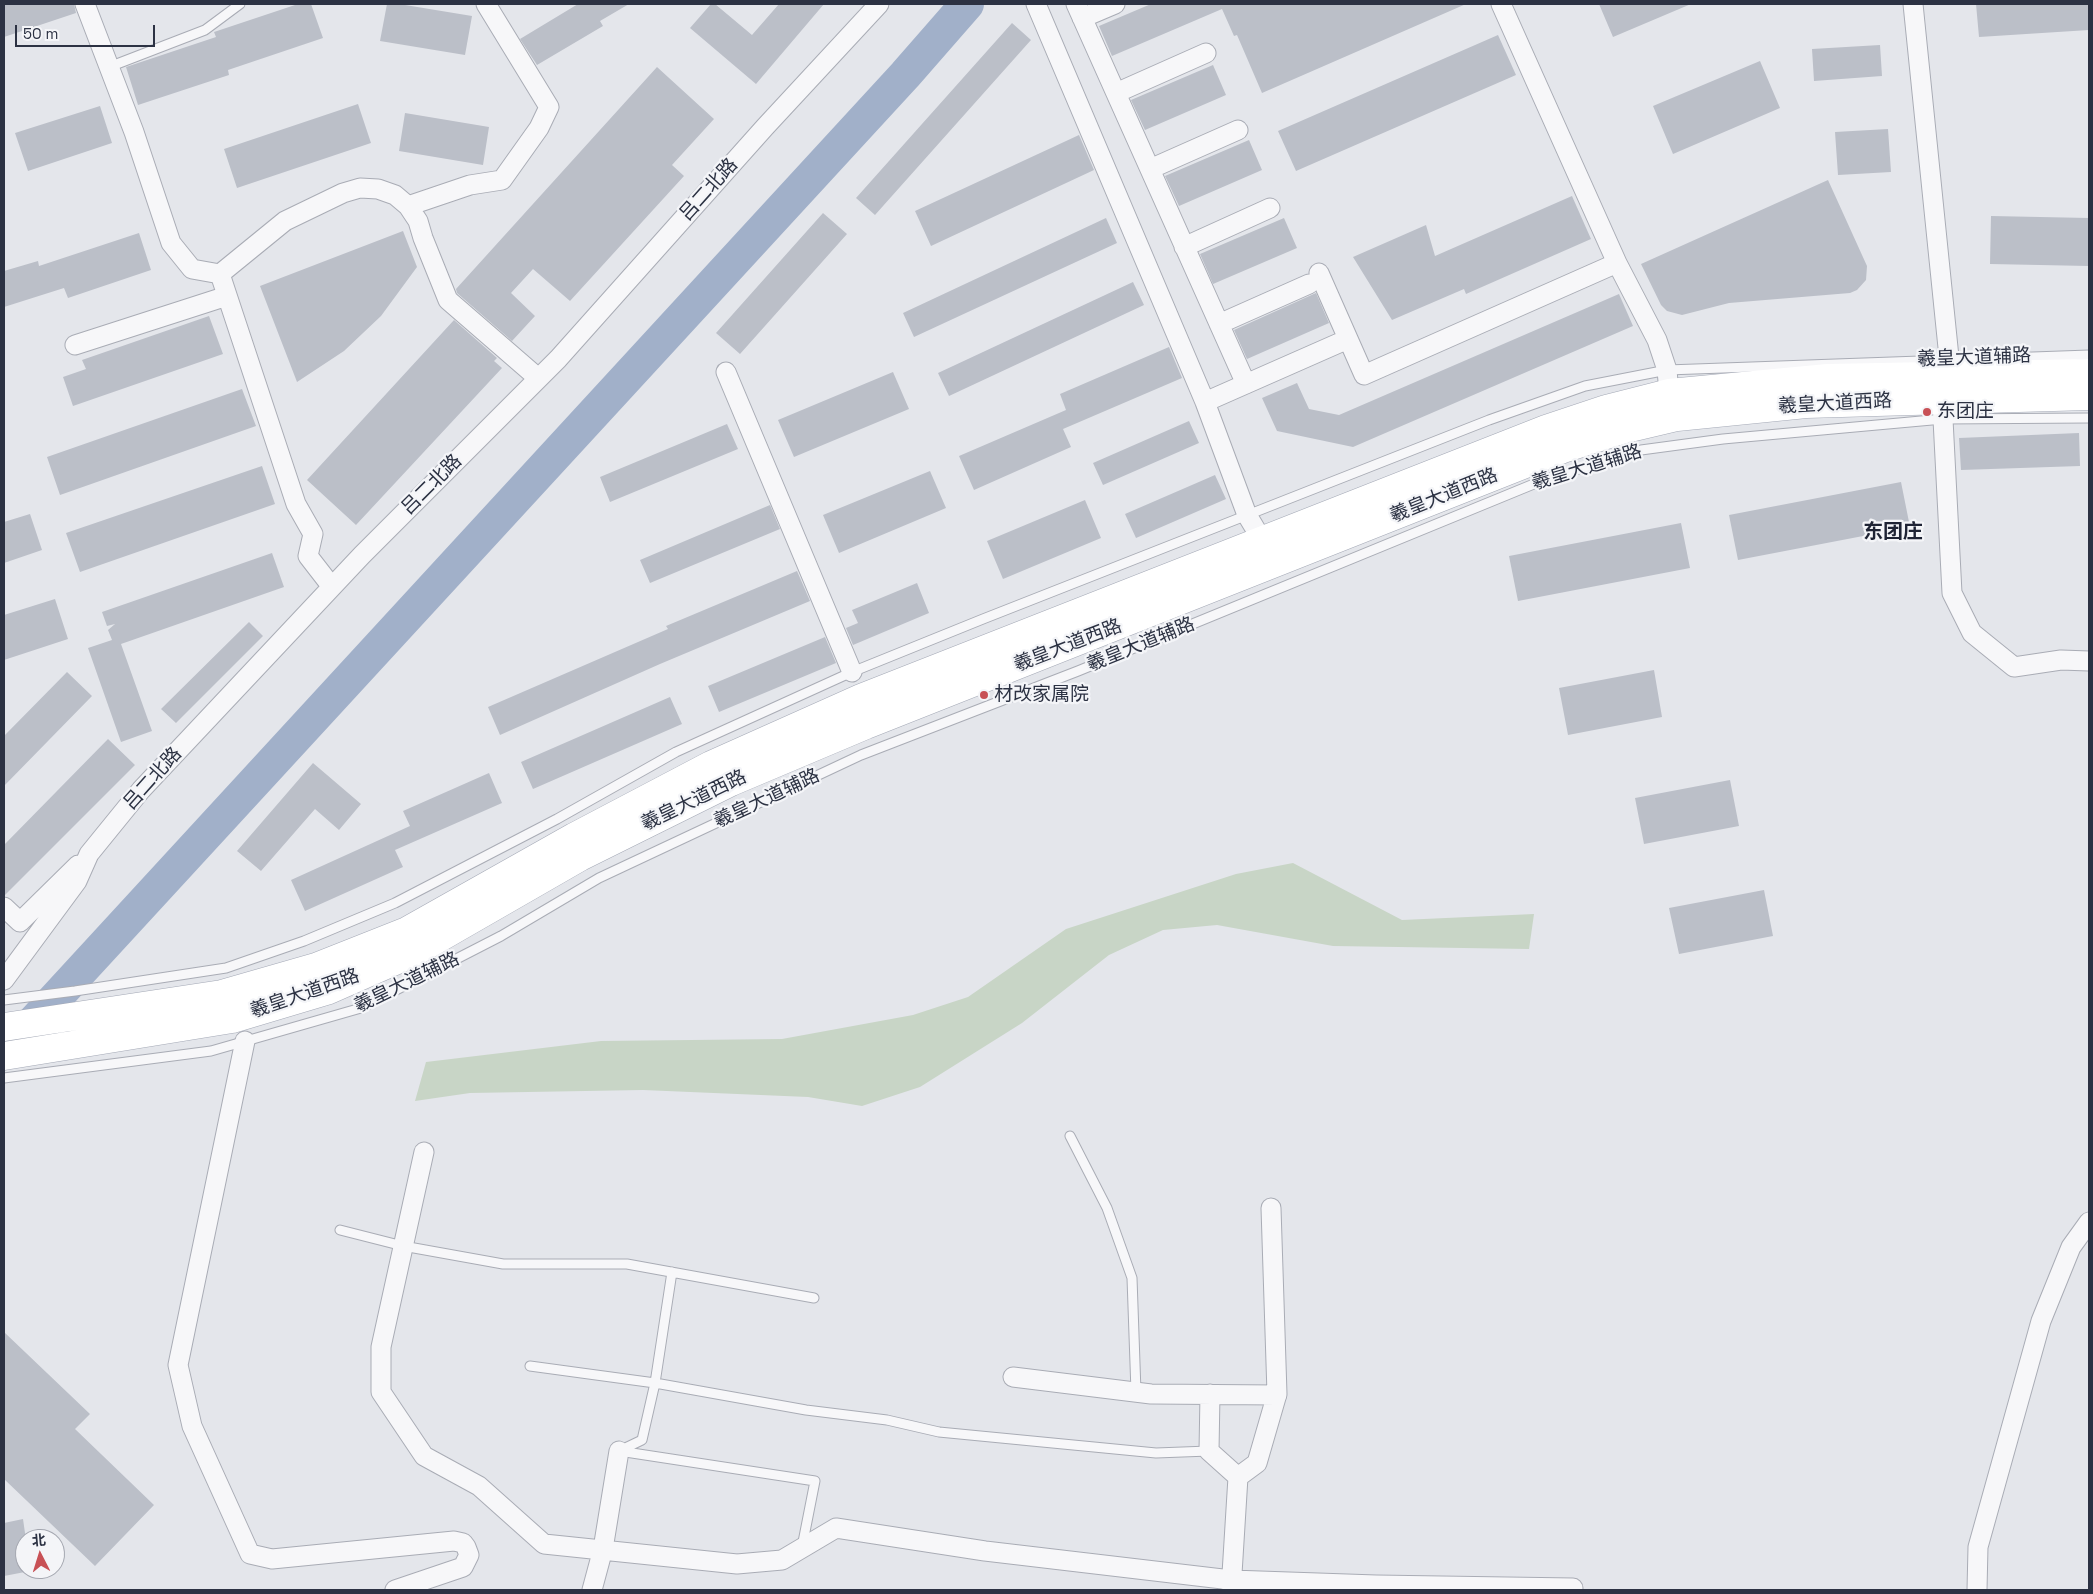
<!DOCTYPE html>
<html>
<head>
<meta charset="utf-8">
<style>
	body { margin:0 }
	#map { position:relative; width:2093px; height:1594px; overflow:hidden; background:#e4e6eb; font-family:"Space Grotesk","Noto Sans SC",sans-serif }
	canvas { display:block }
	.frame { position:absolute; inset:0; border:5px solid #2c3243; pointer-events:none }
	.north { position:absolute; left:15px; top:1529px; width:50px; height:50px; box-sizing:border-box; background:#f4f5f8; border:1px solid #a4a7b0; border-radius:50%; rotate:355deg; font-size:14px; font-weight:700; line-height:20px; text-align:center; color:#2c3243 }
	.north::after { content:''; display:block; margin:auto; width:18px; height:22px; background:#c85156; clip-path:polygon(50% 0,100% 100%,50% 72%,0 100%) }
	.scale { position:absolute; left:15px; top:25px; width:140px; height:22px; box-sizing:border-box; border:2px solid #2c3243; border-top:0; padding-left:6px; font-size:15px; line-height:18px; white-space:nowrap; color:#2c3243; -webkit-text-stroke:4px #f4f5f8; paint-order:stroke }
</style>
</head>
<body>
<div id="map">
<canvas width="2093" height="1594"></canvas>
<div class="frame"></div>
<div class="north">北</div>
<div class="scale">50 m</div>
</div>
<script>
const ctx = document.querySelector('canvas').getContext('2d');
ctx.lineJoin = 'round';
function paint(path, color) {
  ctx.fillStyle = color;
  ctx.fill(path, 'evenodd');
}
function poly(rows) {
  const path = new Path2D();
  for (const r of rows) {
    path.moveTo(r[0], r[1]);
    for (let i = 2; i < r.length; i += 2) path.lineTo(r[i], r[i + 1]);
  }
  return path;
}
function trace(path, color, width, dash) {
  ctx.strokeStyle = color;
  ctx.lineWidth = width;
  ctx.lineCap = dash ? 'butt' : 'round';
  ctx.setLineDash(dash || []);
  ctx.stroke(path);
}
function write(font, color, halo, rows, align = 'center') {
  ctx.font = font + ' "Space Grotesk","Noto Sans SC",sans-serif';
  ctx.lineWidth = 4.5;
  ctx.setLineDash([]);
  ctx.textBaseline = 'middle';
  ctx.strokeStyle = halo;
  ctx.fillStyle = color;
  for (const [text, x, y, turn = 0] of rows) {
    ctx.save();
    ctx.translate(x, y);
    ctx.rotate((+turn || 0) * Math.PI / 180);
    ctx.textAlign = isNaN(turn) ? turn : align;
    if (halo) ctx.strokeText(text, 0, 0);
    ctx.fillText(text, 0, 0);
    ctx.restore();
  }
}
paint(poly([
	[1293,863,1402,920,1534,914,1529,949,1333,946,1217,925,1163,930,1109,955,1022,1023,920,1087,862,1106,808,1097,643,1090,470,1093,415,1101,426,1062,601,1041,782,1039,913,1015,968,997,1066,929,1236,874]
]), '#c8d5c6');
trace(poly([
	[17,1040,905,75,967,4]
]), '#a1b0c9', 34);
paint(poly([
	[4,4,74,4,76,13,4,37],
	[298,4,311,4,323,38,228,70,229,75,138,105,126,67,216,37,214,32],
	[387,4,399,4,472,16,465,55,380,41],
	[578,4,629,4,600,21,603,26,537,65,520,39],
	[711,4,715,4,752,35,779,4,824,4,756,84,690,28],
	[1151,4,1466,4,1262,93,1237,35,1234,36,1222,9,1112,56,1099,26],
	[1599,4,1691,4,1613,37],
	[1976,4,2089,4,2089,30,1979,37],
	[1012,23,1031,40,875,215,856,198],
	[1498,35,1516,75,1296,171,1278,131],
	[1880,45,1882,76,1814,81,1812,49],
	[1760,61,1780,108,1673,154,1653,106],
	[1213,65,1226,95,1145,130,1131,100],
	[657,67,714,119,672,165,684,176,570,301,533,269,511,293,535,316,512,341,457,293,456,289],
	[358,104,371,143,237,188,224,149],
	[100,106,112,143,28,171,15,133],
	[405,113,489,127,483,165,399,151],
	[1888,129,1891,172,1838,175,1835,132],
	[1079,135,1094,170,931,246,915,211],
	[1249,140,1262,170,1179,206,1165,176],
	[1828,180,1867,266,1866,280,1857,290,1850,293,1729,303,1682,315,1667,311,1661,305,1641,264],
	[1572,196,1591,239,1466,294,1464,289,1392,320,1353,257,1426,225,1435,256],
	[823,213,847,234,740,354,716,333],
	[1991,216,2089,218,2089,266,1990,264],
	[1106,218,1117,243,914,337,903,313],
	[1284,218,1297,248,1213,284,1200,254],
	[403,231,417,267,381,316,344,351,297,382,260,286],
	[139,233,151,270,68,298,64,288,4,307,4,271,38,261,39,266],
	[1133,282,1144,305,949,396,938,373],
	[1316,293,1329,323,1247,359,1234,330],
	[1619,294,1633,326,1353,447,1277,431,1262,398,1297,383,1309,409,1339,415],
	[209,316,223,354,73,406,63,377,86,369,82,360],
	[454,320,497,358,494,361,502,368,356,525,307,480],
	[1169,347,1182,378,1063,429,1071,447,974,490,959,456,1066,410,1060,394],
	[893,372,909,409,794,457,778,420],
	[242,389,256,426,60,495,47,457],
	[1189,421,1199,443,1103,485,1093,463],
	[727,424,738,449,610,502,600,477],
	[2079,433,2080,466,1961,470,1959,438],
	[262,466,275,504,80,572,66,533],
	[930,471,946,508,839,553,823,515],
	[1215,475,1226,499,1136,538,1125,514],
	[1901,482,1910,527,1738,560,1729,515],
	[1085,500,1101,538,1003,579,987,541],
	[770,505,780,529,650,583,640,560],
	[30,514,42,550,4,563,4,522],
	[1681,523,1690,568,1518,601,1509,556],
	[272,553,284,587,121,644,152,731,121,742,88,648,112,640,108,630,115,624,107,626,102,612],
	[797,571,810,601,660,664,500,735,488,707,668,629,666,626],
	[917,583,929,613,853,645,846,628,858,623,852,610],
	[55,599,68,639,4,660,4,615],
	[249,622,263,636,176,723,161,709],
	[825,637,836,663,719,712,708,686],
	[1654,670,1662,717,1568,735,1559,688],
	[67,672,92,696,4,786,4,736],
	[670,697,682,724,533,789,521,762],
	[108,739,135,765,4,896,4,845],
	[313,763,361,804,339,830,315,809,261,871,237,851],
	[489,773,502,803,395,850,403,867,305,911,291,880,410,826,403,811],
	[1730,780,1739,826,1644,844,1635,798],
	[1764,890,1773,936,1679,954,1669,908],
	[4,1332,90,1414,75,1429,154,1505,95,1566,4,1479],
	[23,1519,25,1533,25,1572,4,1576,4,1523]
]), '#bbbfc8');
const lane = poly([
	[109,67,205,30,240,4],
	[4,1000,75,991,226,968,304,941,395,903,557,819,676,752,852,672,983,619,1489,420,1585,386,1667,370,2089,355],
	[4,1078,211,1051,361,1008,501,936,599,878,861,755,1078,671,1546,479,1641,450,1723,439,1943,419,2089,418],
	[1070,1136,1107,1208,1132,1278,1136,1392],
	[340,1230,403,1246,503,1264,627,1264,814,1298],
	[530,1366,655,1383,806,1410,887,1420,939,1432,1156,1453,1209,1451],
	[619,1451,815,1481,802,1547],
	[619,1451,642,1440,655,1383,672,1272]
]);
const street = poly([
	[85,4,134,132,171,243,192,269,220,274,296,504,313,534,308,556,332,587],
	[1036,4,1205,402,1247,515,1268,550],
	[1076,4,1246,384],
	[1501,4,1617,263,1657,340,1667,370,1669,393],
	[1913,4,1951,377],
	[1082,18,1115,4],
	[1116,93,1206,53],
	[1150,169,1238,130],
	[408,206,470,185,502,180,539,128,549,107,486,4],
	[1184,247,1270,208],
	[1319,273,1364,375,1617,263],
	[220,274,285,221,343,193,360,188,378,189,395,195,408,206,418,221,423,238,448,300,538,378],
	[1219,324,1309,284],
	[75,345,227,296],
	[726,372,852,672],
	[1942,400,1952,593,1972,633,2014,667,2061,660,2089,661],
	[1205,402,1348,339],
	[4,907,20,922,78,865],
	[4,980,77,881,89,854,141,790,362,555,558,359,765,127,879,4],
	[245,1041,178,1365,192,1426,250,1554,272,1559,454,1541,463,1543,466,1547,469,1555,463,1567,395,1590],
	[424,1152,381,1347,381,1392,424,1456,479,1486,544,1544,737,1564,782,1560,836,1528,985,1551,1231,1580,1376,1585,1573,1588],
	[1013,1377,1151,1394,1277,1395],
	[1210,1394,1209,1451,1238,1477],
	[592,1590,603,1549,619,1451],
	[1231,1590,1238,1477,1257,1463,1277,1394,1271,1208],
	[1977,1590,1978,1547,2041,1321,2071,1247,2089,1222]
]);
const primary = poly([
	[4,1027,222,994,316,967,407,931,574,837,711,765,861,698,1546,429,1606,409,1669,393,1828,378,2089,373],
	[4,1056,232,1019,329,990,413,953,580,857,731,782,866,725,1563,449,1622,430,1677,417,1806,404,2089,396]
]);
trace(lane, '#a9acb5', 11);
trace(street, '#a9acb5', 21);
trace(primary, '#a4a9b6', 29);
trace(lane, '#f7f7f9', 9);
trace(street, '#f7f7f9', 19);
trace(primary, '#fff', 28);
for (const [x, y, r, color] of [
	[1927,412,5,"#c85156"],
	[984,695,5,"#c85156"]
]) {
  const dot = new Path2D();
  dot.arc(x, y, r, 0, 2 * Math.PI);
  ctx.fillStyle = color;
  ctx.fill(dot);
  trace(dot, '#f4f5f8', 2);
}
write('19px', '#2c3243', '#f4f5f8', [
	["吕二北路",709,190,-48],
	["羲皇大道辅路",1974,358,-2],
	["羲皇大道西路",1835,404,-3],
	["羲皇大道辅路",1587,468,-17],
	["吕二北路",432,485,-45],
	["羲皇大道西路",1444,496,-22],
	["羲皇大道辅路",1141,645,-22],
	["羲皇大道西路",1068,646,-21],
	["吕二北路",153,779,-48],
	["羲皇大道辅路",767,799,-25],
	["羲皇大道西路",694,801,-26],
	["羲皇大道辅路",407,983,-26],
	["羲皇大道西路",305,994,-19]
]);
write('19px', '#2c3243', '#f4f5f8', [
	["东团庄",1937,412],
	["材改家属院",994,695]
], 'left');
write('bold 20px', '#1e2334', '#f4f5f8', [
	["东团庄",1893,533]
]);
</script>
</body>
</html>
